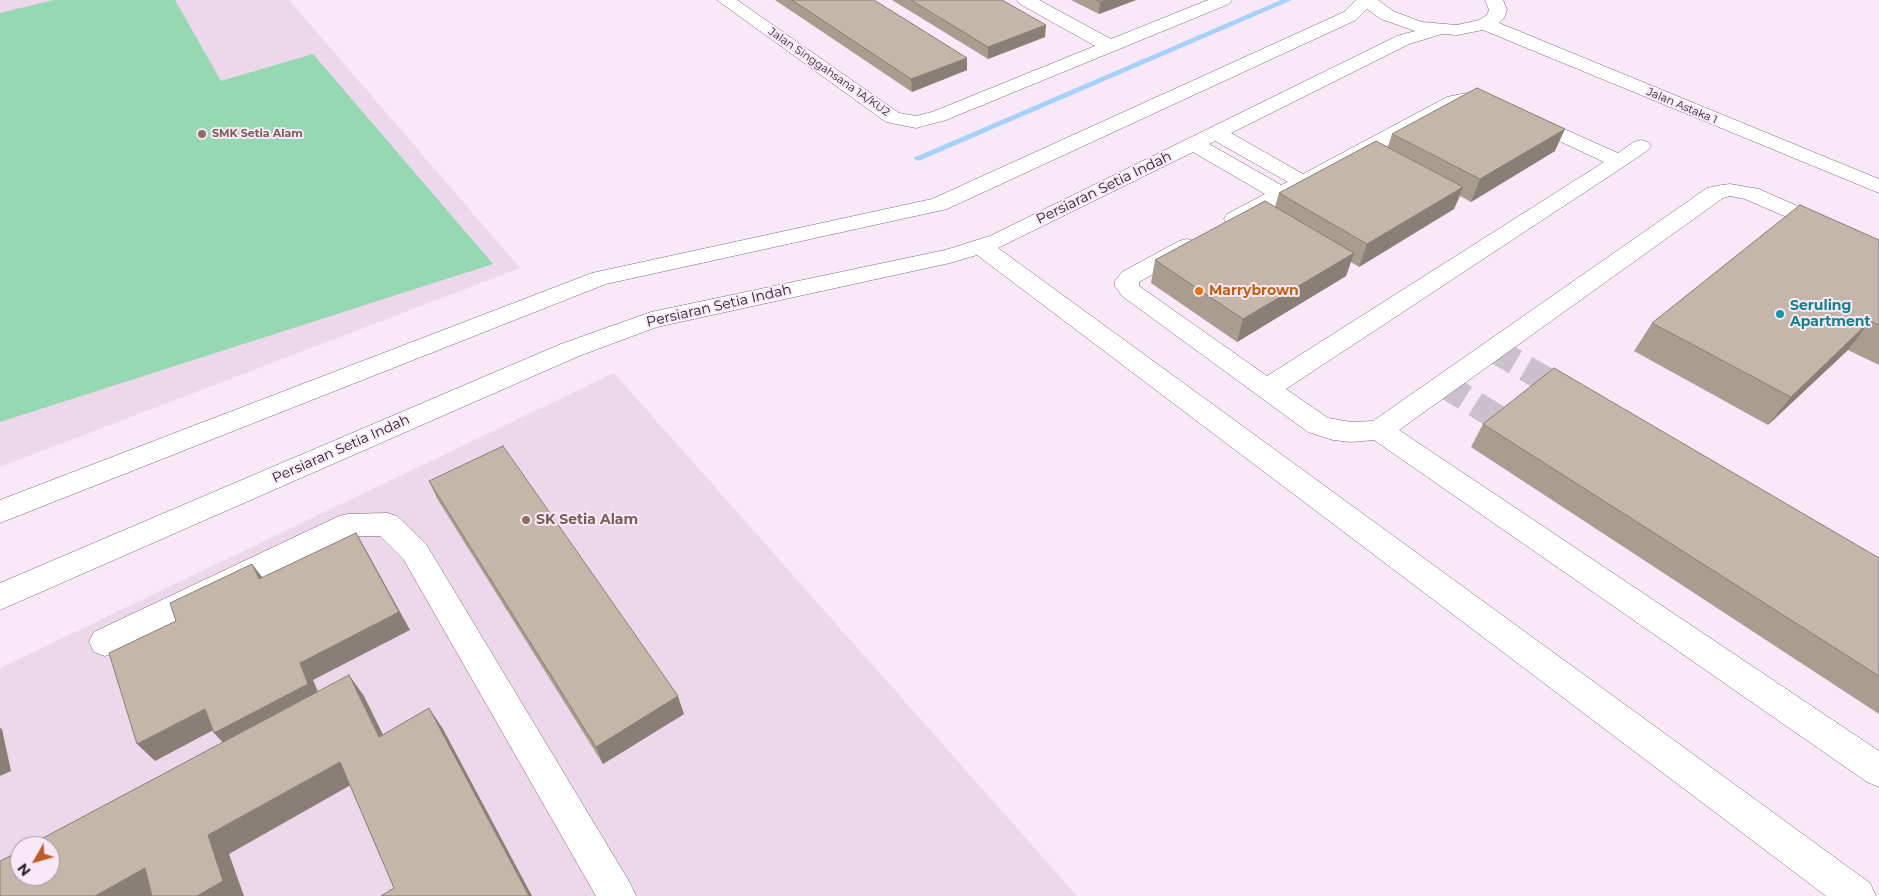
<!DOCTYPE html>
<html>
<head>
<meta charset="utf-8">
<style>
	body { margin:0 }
	#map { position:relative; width:1879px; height:896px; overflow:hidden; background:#f8e8f8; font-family:Montserrat,sans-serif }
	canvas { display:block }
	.north { position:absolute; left:10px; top:836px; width:50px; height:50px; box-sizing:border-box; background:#f8e8f8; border:1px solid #a397a3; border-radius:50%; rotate:232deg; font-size:14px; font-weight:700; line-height:20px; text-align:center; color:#231e23 }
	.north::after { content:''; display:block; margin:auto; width:18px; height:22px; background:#bf5b28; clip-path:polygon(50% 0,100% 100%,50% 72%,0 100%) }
</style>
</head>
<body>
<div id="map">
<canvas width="1879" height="896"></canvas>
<div class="north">N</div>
</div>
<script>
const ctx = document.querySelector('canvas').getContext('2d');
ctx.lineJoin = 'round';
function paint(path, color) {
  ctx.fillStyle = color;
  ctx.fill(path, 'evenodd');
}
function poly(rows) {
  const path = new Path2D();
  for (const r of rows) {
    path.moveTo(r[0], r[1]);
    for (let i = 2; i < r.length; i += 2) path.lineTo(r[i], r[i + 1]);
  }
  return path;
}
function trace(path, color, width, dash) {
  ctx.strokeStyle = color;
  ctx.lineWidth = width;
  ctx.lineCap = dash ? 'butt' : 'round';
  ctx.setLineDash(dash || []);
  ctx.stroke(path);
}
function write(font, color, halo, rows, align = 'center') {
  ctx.font = font + ' Montserrat,sans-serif';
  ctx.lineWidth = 4;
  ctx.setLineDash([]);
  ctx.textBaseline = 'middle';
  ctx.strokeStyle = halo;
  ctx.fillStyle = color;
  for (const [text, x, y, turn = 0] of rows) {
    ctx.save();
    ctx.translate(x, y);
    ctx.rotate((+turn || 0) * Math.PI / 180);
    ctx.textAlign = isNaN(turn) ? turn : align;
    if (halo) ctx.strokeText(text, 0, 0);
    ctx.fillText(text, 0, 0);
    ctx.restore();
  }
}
paint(poly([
	[0,0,289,0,520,268,0,467],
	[614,373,1077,896,0,896,0,668],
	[20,846,50,846,50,876,20,876]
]), '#ecd7eb');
paint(poly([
	[54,0,175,0,221,81,313,54,493,264,0,422,0,13]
]), '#96d8b1');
paint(poly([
	[1281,0,1292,0,921,160,918,161,913,158,1281,0]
]), '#a5d2fc');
trace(poly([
	[1493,349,1575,397],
	[1443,384,1525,435]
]), '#cdc0cd', 26, [26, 12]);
const minor = poly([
	[717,0,737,0,899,113,916,116,932,112,1095,46,1020,4,1017,0,1039,0,1111,39,1208,0,1232,0,1229,4,946,120,916,128,886,122,717,0],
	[1356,0,1378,0,1393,11,1422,22,1457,25,1479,20,1487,15,1489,10,1485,0,1503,0,1507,10,1504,18,1499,23,1879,179,1879,193,1483,30,1457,35,1442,34,1409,44,1231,133,1303,174,1447,97,1471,92,1498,98,1501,102,1498,106,1491,108,1471,104,1460,106,1243,224,1235,226,1227,224,1224,219,1227,214,1265,194,1193,152,998,248,1870,883,1876,896,1826,896,977,255,950,263,657,327,579,356,0,610,0,583,561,344,651,312,945,250,990,236,1397,36,1415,31,1381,19,1367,9,1356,20,947,209,606,284,0,523,0,500,592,273,932,199,1344,12,1356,0],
	[1215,141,1288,182,1281,185,1209,144,1215,141],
	[1528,113,1618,153,1634,142,1641,140,1648,142,1651,146,1648,150,1626,165,1286,389,1328,418,1351,422,1373,421,1707,188,1722,185,1730,184,1759,189,1879,242,1879,257,1745,199,1730,196,1723,198,1399,430,1879,751,1879,787,1867,782,1374,440,1351,442,1333,440,1308,432,1122,296,1115,286,1115,281,1122,272,1179,241,1187,239,1195,241,1198,246,1195,251,1139,282,1139,286,1267,376,1604,162,1521,123,1518,119,1521,115,1528,113],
	[387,513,397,516,426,544,630,883,636,896,596,896,404,560,380,536,351,536,116,652,105,656,94,652,89,642,94,632,337,517,347,514,387,513]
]);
trace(minor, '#7a6d7a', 1);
paint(minor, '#fff');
paint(poly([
	[775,0,874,0,967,58,967,70,912,92],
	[892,0,1002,0,1045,37,988,59],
	[1071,0,1136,0,1099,14],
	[1392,134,1555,151,1471,202,1460,196,1454,209,1359,267,1351,262,1346,276,1237,342,1151,283,1155,260,1275,207,1279,193,1388,147],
	[1879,240,1879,365,1848,350,1768,425,1634,351,1652,323],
	[1483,424,1879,558,1879,714,1471,447],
	[429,481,684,714,603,764,438,500]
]), '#a99d90');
paint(poly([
	[1106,0,1136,0,1099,14,1100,2],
	[1046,25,1045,37,988,59,988,47],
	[967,58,967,70,912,92,911,79],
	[1565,129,1555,151,1471,202,1480,179],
	[1463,187,1454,209,1359,267,1367,244],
	[1354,253,1346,276,1237,342,1243,319],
	[1870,321,1848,350,1768,425,1791,397],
	[356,533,367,552,410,630,313,680,322,701,230,750,214,733,300,663],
	[252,564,266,582,259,579],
	[349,675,364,696,394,757,379,737],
	[678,696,684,714,603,764,596,747],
	[429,708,443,729,532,896,529,896],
	[205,709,221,726,155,761,137,744],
	[0,728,2,729,11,771,0,776],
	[340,762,356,782,229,854,244,896,197,896,208,835],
	[145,868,152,896,95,896]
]), '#897f76');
const building = poly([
	[792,0,874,0,967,58,911,79,792,0],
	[911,0,1002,0,1046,25,988,47,911,0],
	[1096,0,1106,0,1100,2,1096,0],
	[1477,88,1565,129,1480,179,1392,134,1477,88],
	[1376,141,1463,187,1367,244,1279,193,1376,141],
	[1265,201,1354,253,1243,319,1155,260,1265,201],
	[1800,205,1879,240,1879,325,1870,321,1791,397,1652,323,1800,205],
	[1554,368,1879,558,1879,676,1483,424,1554,368],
	[503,446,678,696,596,747,429,481,503,446],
	[356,533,399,612,300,663,308,684,214,733,205,709,137,744,109,653,176,621,170,603,252,564,259,579,356,533],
	[349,675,379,737,429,708,529,896,381,896,394,888,340,762,208,835,223,881,197,896,152,896,145,868,95,896,0,896,0,861,20,851,20,876,50,876,50,846,28,846,349,675]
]);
paint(building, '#c4b6a8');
trace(building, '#897f76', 1);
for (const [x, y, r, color] of [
	[202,134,5,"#8d6e63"],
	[1199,291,5,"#e8710a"],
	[1780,314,5,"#0f9aa8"],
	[526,520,5,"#8d6e63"]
]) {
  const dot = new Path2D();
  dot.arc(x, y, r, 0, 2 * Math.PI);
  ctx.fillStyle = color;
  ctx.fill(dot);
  trace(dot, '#f8e8f8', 2);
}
write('11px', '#231e23', '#f8e8f8', [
	["Jalan Singgahsana 1A/KU2",829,72,35],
	["Jalan Astaka 1",1682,106,23]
]);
write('bold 11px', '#785e54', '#f8e8f8', [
	["SMK Setia Alam",212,134]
], 'left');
write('14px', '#231e23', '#f8e8f8', [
	["Persiaran Setia Indah",1104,188,-26],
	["Persiaran Setia Indah",719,306,-13],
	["Persiaran Setia Indah",341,449,-24]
]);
write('bold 14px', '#c56008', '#f8e8f8', [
	["Marrybrown",1209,291]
], 'left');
write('bold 14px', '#0d838f', '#f8e8f8', [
	["Seruling",1790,306],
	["Apartment",1790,322]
], 'left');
write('bold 14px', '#785e54', '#f8e8f8', [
	["SK Setia Alam",536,520]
], 'left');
</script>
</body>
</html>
